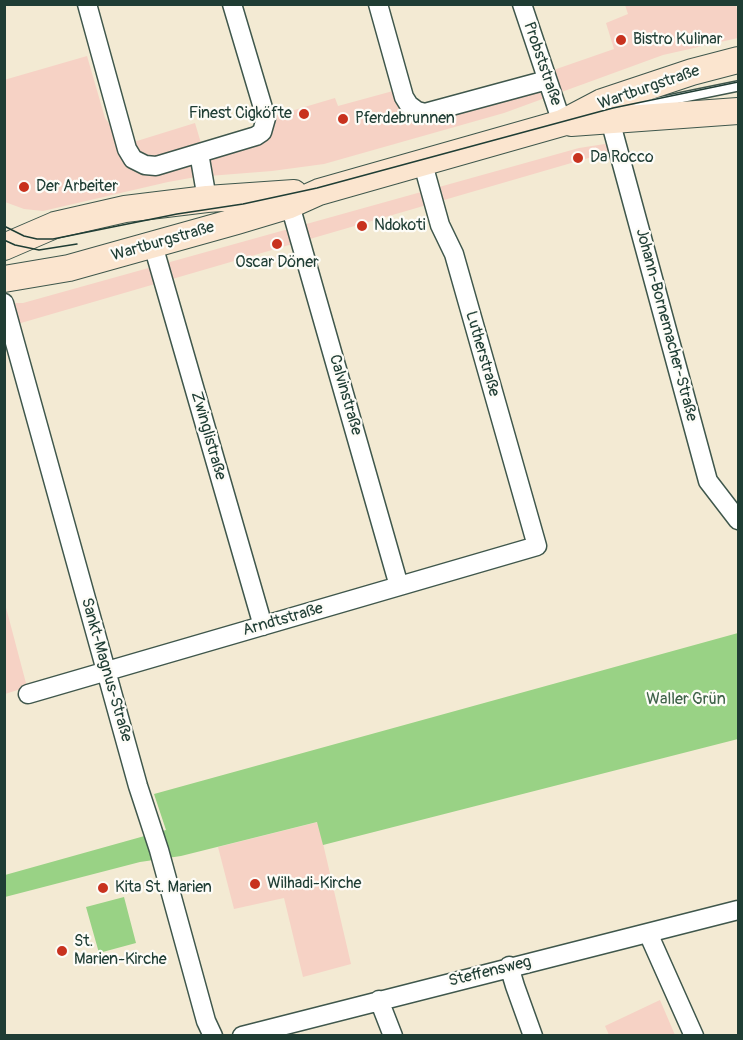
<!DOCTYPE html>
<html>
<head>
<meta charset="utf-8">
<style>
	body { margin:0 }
	#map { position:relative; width:743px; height:1040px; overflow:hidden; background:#f3ead3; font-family:Pangolin,sans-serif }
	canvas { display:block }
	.frame { position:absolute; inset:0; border:6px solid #1f3d34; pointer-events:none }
</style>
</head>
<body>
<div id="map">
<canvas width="743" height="1040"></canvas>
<div class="frame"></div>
</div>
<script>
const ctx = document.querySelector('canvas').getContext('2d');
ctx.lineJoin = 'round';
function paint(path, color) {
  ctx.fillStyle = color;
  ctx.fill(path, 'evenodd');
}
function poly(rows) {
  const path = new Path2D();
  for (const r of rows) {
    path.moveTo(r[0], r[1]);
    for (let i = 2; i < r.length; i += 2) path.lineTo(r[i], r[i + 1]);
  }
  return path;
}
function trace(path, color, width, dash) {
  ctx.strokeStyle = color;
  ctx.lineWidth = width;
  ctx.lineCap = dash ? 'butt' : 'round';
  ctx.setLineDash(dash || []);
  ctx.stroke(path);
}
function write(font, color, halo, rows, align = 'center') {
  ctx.font = font + ' Pangolin,sans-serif';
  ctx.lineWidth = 4.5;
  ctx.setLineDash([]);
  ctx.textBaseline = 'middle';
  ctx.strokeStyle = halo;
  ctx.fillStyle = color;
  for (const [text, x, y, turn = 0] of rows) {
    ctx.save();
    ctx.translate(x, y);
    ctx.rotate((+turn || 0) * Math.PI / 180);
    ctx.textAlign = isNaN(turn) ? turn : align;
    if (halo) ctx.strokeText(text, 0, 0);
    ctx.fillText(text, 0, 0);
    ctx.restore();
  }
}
paint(poly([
	[625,5,736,5,738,15,738,38,663,55,504,113,324,164,272,171,196,177,168,182,43,211,24,209,5,202,4,80,87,56,105,118,124,145,195,123,203,150,255,135,264,119,335,98,338,106,404,88,417,110,542,74,614,49,606,23,628,14],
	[605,144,616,150,14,325,5,303,23,303,579,148],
	[4,600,27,687,5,694,4,694],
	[318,822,351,964,303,977,284,898,234,909,218,847],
	[660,1000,675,1035,609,1035,605,1026]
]), '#f6d2c5');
paint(poly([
	[738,633,738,739,323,845,317,822,181,856,140,862,5,897,5,875,166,830,154,794],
	[124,897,136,943,99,953,86,907]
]), '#99d285');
const lane = poly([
	[635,107,738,86]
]);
const street = poly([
	[87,4,127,149,133,159,145,165,156,166,256,136,262,132,266,118,232,4],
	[378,4,404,97,409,105,417,111,425,113,547,80],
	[522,4,562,123],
	[610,120,708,481,738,520],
	[199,153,207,199],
	[290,205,399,586],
	[153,245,263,626],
	[4,303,138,786,159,850,206,1021,213,1036],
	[28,694,537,546,454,254,440,225,423,164],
	[648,933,694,1036],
	[509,966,515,986,533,1036],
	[379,1000,393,1036],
	[242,1036,738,910]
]);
const secondary = poly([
	[571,123,738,111],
	[4,247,55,225,125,209,207,199,294,193],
	[4,279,69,268,237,221,290,205,319,192,562,123,602,102,692,72,738,60]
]);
trace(lane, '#3f574c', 12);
trace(street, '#3f574c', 21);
trace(secondary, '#3f574c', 28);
trace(lane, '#fff', 9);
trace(street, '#fff', 18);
trace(secondary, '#fbe5cf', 26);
trace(poly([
	[4,226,24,236,37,239,53,239,177,214,243,204,317,188,613,108,738,82],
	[4,240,15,245,39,250,77,244]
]), '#1f3d34', 1.5);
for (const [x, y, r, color] of [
	[621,40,6,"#c8321e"],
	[304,114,6,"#c8321e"],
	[343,119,6,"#c8321e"],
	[578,158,6,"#c8321e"],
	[24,187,6,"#c8321e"],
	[362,226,6,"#c8321e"],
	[277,244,6,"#c8321e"],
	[255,884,6,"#c8321e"],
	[103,888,6,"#c8321e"],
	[62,951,6,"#c8321e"]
]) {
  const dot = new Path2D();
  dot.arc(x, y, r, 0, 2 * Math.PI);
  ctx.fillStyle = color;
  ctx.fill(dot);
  trace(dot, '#fdfcf7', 2);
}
write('16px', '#1f3d34', '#fdfcf7', [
	["Bistro Kulinar",633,40],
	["Finest Cigköfte",292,114,"right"],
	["Pferdebrunnen",355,119],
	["Da Rocco",590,158],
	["Der Arbeiter",36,187],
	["Ndokoti",374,226],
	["Oscar Döner",277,263,"center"],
	["Wilhadi-Kirche",267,884],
	["Kita St. Marien",115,888],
	["St.",74,942],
	["Marien-Kirche",74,960]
], 'left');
write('16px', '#1f3d34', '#fdfcf7', [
	["Probststraße",542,64,71],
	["Wartburgstraße",649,88,-19],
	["Wartburgstraße",163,242,-16],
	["Johann-Bornemacher-Straße",666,325,75],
	["Lutherstraße",482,354,74],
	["Calvinstraße",345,395,74],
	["Zwinglistraße",208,436,74],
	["Arndtstraße",283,620,-16],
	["Sankt-Magnus-Straße",106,670,74],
	["Steffensweg",490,972,-14]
]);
write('16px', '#3e6248', '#fdfcf7', [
	["Waller Grün",686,700]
]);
</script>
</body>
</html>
